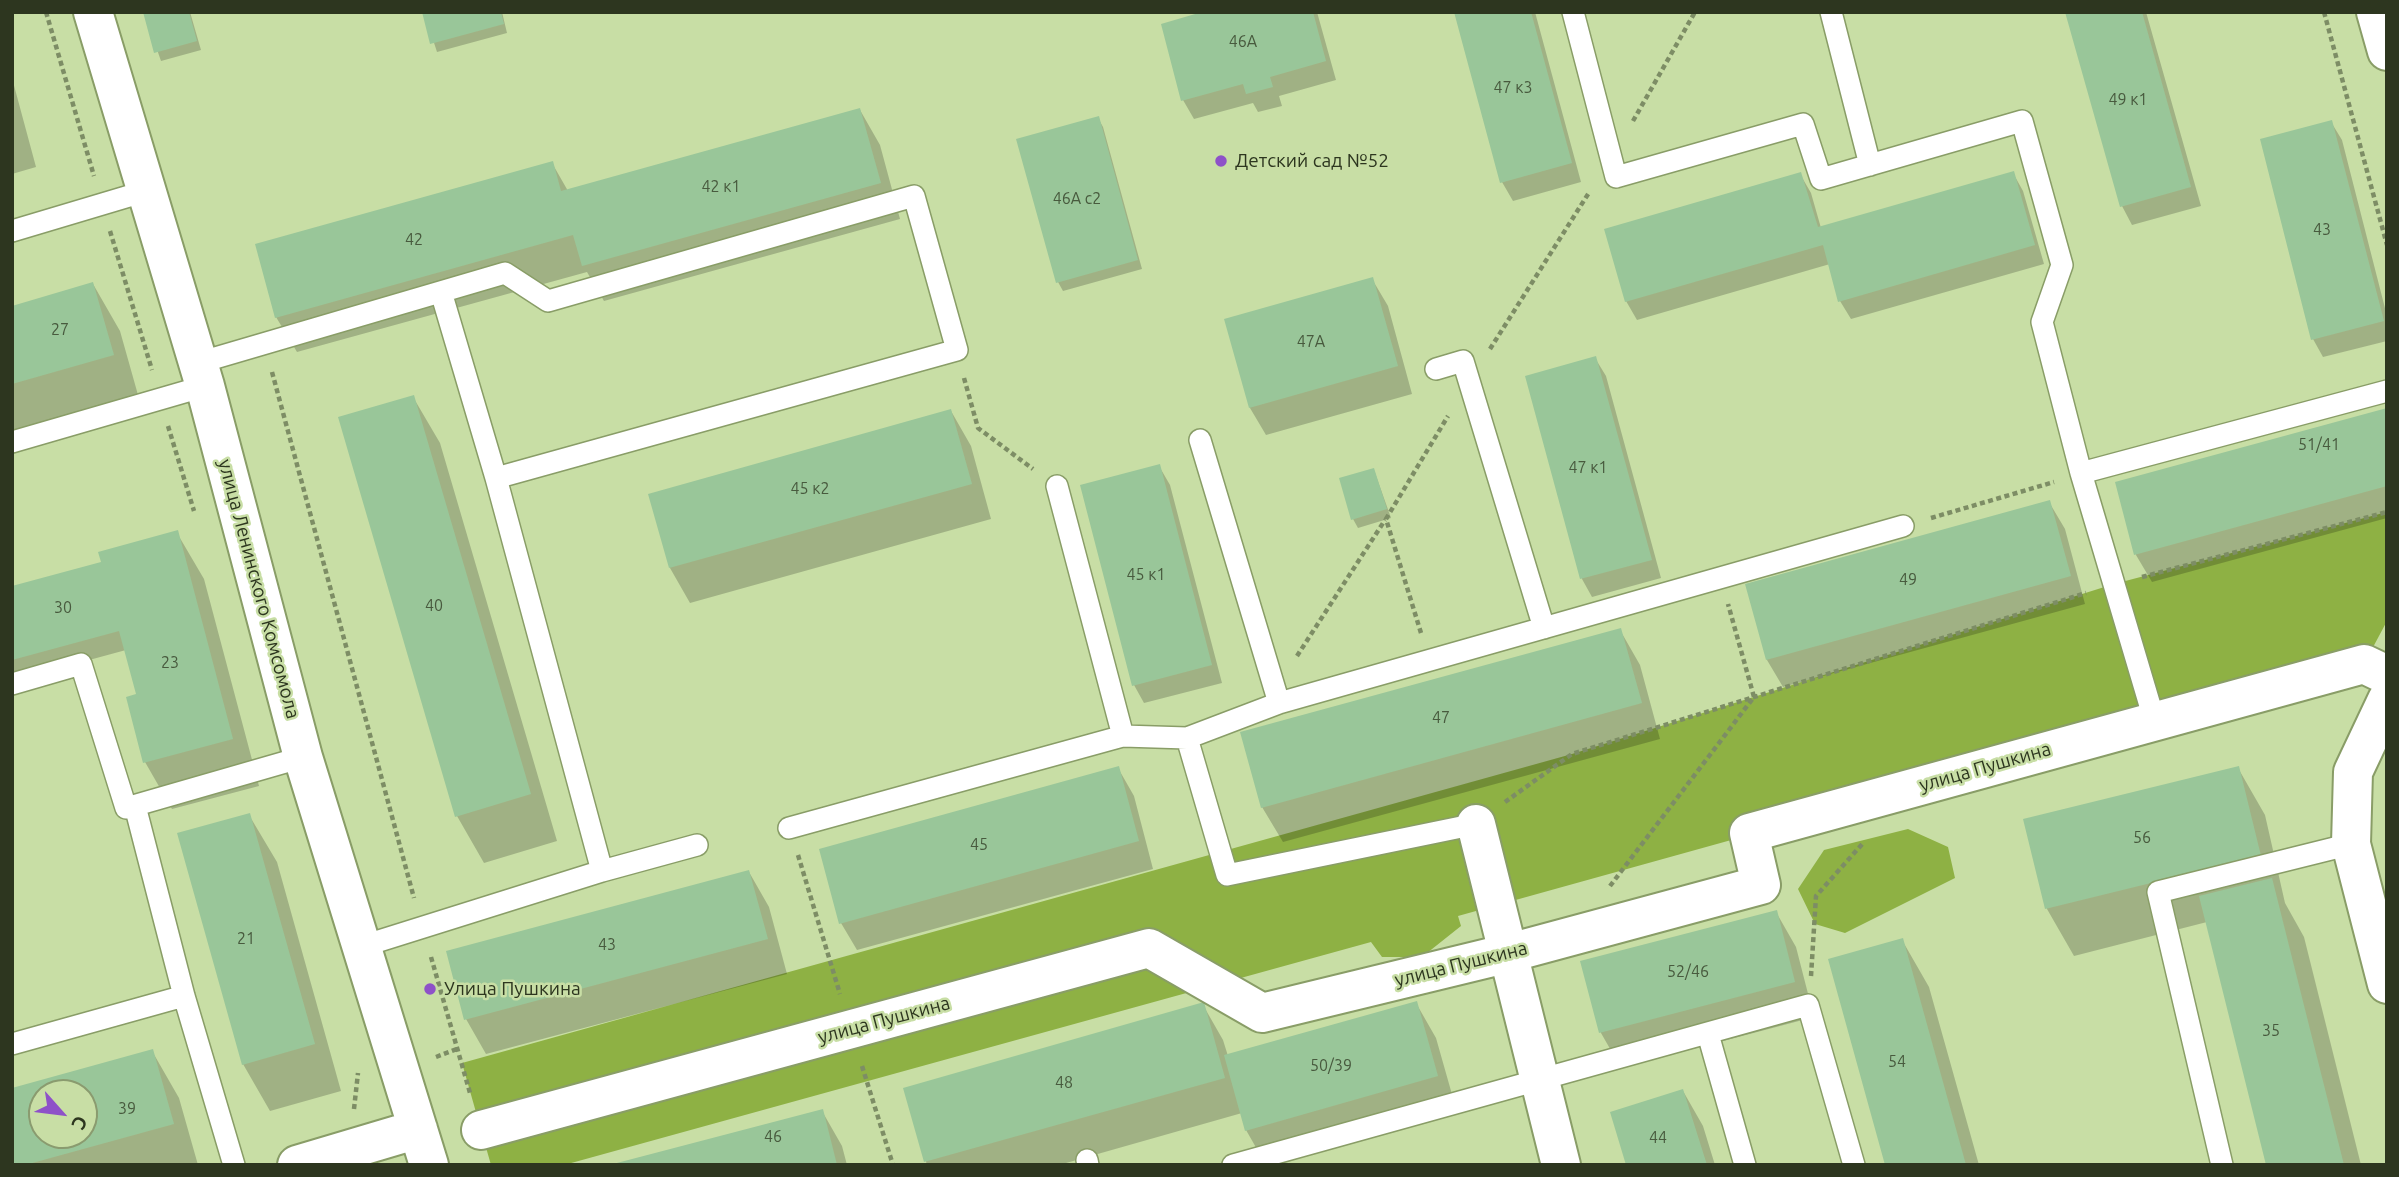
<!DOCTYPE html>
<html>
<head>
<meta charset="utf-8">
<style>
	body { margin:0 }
	#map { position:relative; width:2399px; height:1177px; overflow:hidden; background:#c8dea5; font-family:Ubuntu,sans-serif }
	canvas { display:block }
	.frame { position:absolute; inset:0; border:14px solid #2d361f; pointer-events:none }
	.north { position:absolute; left:28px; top:1079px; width:70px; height:70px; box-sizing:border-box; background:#c8dea5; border:2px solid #8a9b6f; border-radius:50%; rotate:118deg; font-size:19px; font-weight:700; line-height:28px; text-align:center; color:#2d361f }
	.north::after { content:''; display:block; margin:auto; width:24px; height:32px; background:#8e51c8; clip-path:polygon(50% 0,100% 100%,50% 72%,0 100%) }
</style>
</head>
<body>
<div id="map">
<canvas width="2399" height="1177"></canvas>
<div class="frame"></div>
<div class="north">С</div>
</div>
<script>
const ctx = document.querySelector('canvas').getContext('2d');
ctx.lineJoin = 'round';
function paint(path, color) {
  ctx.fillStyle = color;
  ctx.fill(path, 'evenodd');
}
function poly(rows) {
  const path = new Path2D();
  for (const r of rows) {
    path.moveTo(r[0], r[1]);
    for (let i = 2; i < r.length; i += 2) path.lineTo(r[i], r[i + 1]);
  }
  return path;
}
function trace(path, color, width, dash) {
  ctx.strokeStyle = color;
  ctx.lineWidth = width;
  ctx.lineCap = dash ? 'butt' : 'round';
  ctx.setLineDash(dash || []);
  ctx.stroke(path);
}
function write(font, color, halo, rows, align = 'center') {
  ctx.font = font + ' Ubuntu,sans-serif';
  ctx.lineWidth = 5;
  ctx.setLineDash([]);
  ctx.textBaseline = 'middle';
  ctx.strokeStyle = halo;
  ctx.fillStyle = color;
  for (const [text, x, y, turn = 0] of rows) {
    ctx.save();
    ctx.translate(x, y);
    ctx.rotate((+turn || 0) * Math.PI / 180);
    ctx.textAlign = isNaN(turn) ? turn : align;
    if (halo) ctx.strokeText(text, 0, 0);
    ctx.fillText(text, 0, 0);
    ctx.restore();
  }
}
paint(poly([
	[2387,512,2387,621,2364,664,1458,916,1461,926,1422,957,1382,957,1371,942,564,1165,491,1165,462,1063,1572,754,2114,584],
	[1908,829,1948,847,1955,878,1845,933,1815,924,1798,889,1824,850]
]), '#8eb144');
paint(poly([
	[144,12,190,12,201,50,161,61],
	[424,12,502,12,507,33,437,52],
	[1209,12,1317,12,1336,80,1279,96,1282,106,1258,112,1253,103,1194,119,1183,100],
	[1456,12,1535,12,1581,182,1513,201,1502,182],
	[2066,12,2146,12,2201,206,2132,225,2122,206],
	[12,78,36,167,12,174],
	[860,110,880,145,900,219,604,301,587,272,297,352,276,317,552,163,568,191],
	[1098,118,1103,127,1142,269,1063,291,1058,282],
	[2331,122,2342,140,2387,316,2387,341,2323,357,2313,339],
	[2013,173,2023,191,2044,264,1851,319,1840,301,1830,264,1637,320,1626,301,1800,174,1811,193,1821,228],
	[1372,279,1388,306,1412,394,1266,435,1250,408,1226,320],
	[93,284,120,331,140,402,12,438,12,308],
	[1595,358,1606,376,1661,578,1592,597,1582,579,1527,377],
	[413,397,440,443,557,841,484,863,457,816],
	[2387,410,2387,518,2152,582,2136,555,2117,484],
	[951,411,971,446,991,519,690,603,670,568,650,495],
	[1159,466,1170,485,1222,683,1144,703,1134,685],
	[1374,470,1391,518,1358,528,1353,519],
	[2049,502,2065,529,2085,604,1783,687,1767,660,1747,585],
	[177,533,204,579,259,786,172,809,145,762,138,695,126,650,12,681,12,587,103,563],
	[1620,630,1640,665,1660,739,1283,842,1262,807],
	[1118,768,1134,796,1153,869,857,950,841,923],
	[2238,768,2265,815,2285,903,2304,937,2361,1165,2268,1165,2207,922,2074,956,2047,909,2025,821],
	[249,815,277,862,341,1091,270,1111,243,1064],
	[749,872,769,907,787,974,486,1054,466,1019],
	[1776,912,1796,947,1814,1017,1621,1068,1601,1033,1582,962],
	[1902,940,1929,987,1979,1165,1887,1165],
	[1416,1003,1436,1038,1457,1112,1266,1165,1246,1130,1242,1113,1059,1165,927,1165,905,1089,1203,1005,1223,1040,1228,1056],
	[152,1051,179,1098,198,1165,12,1165,12,1089],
	[42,1093,84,1093,84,1135,42,1135],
	[1683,1091,1703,1126,1715,1165,1628,1165],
	[822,1111,842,1146,847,1165,616,1165]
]), '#0003');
paint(poly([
	[143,12,189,12,197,41,154,53],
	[422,12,501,12,504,24,430,44],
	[1202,12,1313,12,1326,61,1270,77,1273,87,1246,94,1243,84,1181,101,1161,24],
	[1454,12,1531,12,1572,163,1500,183],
	[2065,12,2142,12,2191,187,2120,207],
	[860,108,881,183,582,266,573,235,275,318,255,244,553,161,561,191],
	[1099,116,1138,260,1056,283,1016,139],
	[2332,120,2384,321,2311,340,2260,139],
	[2014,171,2035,245,1838,302,1823,245,1625,302,1604,229,1801,172,1818,227],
	[1373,277,1398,366,1249,408,1224,319],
	[93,282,114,355,12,384,12,306],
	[1596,356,1652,560,1580,579,1525,376],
	[414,395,531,794,455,817,338,417],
	[2387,408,2387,486,2134,555,2115,482],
	[951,409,972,484,669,568,648,494],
	[1160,464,1212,665,1132,686,1080,485],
	[1374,468,1387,509,1351,520,1339,478],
	[2050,500,2071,576,1766,660,1745,584],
	[178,530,233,739,143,763,126,697,136,694,119,631,12,660,12,586,101,562,98,552],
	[1621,628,1642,703,1261,808,1240,732],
	[1119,766,1139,841,839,924,819,849],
	[2239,766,2261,856,2045,909,2023,819],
	[250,813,315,1044,242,1065,177,833],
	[749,870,768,939,464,1020,446,951],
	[2272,878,2344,1165,2266,1165,2199,896],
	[1777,910,1795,982,1599,1033,1580,961],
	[1903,938,1966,1165,1885,1165,1828,959],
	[1417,1001,1438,1076,1245,1131,1224,1055],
	[1204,1002,1225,1078,924,1162,903,1088],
	[153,1049,174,1124,25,1165,12,1165,12,1088],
	[42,1093,84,1093,84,1135,42,1135],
	[1683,1089,1707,1165,1626,1165,1610,1112],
	[823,1109,837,1165,613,1165,613,1164]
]), '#99c699');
const lane = poly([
	[1573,12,1616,177,1803,124,1821,179,2022,121,2062,265,2042,322,2081,473,2154,719],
	[1831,12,1870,165],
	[12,231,146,191],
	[441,292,496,478,602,871],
	[198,363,505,273,548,301,914,196,957,350,496,478],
	[1436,369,1463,361,1544,628],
	[1200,440,1279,703],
	[12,442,205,386],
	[2081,473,2387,391],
	[1057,486,1123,736],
	[12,684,81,664,126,808,303,757],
	[1187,738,1279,703,1903,526],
	[135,806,184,996,234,1165],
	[789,828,1123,736,1187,738,1227,875,1476,824],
	[363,946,602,871,697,845],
	[1708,1034,1745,1165],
	[12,1044,184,996],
	[1087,1160,1088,1165],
	[1233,1165,1808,1005,1854,1165],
	[2222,1165,2158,892,2351,844]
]);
const street = poly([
	[1476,824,1561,1165],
	[481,1130,1149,948,1262,1013,1509,953,1761,885,1749,833,2364,664,2387,675]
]);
const secondary = poly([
	[93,12,205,386,303,757,429,1165],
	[2376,12,2387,51],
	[2387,700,2353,772,2351,844,2387,984],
	[297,1165,418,1129]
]);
trace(lane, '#899d67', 24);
trace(street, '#899d67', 42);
trace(secondary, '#899d67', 42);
trace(poly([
	[46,12,94,176],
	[2324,12,2387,245],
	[1633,121,1695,12],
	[110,231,152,370],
	[1490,349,1590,191],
	[272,372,414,898],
	[964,378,978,428,1033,469],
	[168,426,194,511],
	[1931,518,2054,482],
	[2142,577,2387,512],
	[1421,633,1386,519,1448,416],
	[1297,656,1385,520],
	[1505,802,1572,754,2086,593],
	[798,855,840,994],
	[1610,886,1754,697,1728,604],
	[431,957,470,1093],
	[1811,976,1816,896,1864,842],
	[436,1057,457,1049],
	[862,1066,893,1165],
	[354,1109,358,1073]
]), '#7d8d65', 4.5, [5, 3.5]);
trace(lane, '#fff', 21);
trace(street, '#fff', 38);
trace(secondary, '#fff', 38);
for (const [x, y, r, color] of [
	[1221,161,7,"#8e51c8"],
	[430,989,7,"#8e51c8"]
]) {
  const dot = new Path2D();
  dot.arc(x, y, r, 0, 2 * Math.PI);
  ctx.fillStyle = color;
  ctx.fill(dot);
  trace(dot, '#c8dea5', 2.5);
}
write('16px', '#485a3e', null, [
	["46А",1243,42],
	["47 к3",1513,88],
	["49 к1",2128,100],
	["42 к1",721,187],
	["46А с2",1077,199],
	["43",2322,230],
	["42",414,240],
	["27",60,330],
	["47А",1311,342],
	["51/41",2319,445],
	["47 к1",1588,468],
	["45 к2",810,489],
	["45 к1",1146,575],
	["49",1908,580],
	["40",434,606],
	["30",63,608],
	["23",170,663],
	["47",1441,718],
	["56",2142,838],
	["45",979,845],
	["21",246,939],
	["43",607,945],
	["52/46",1688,972],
	["35",2271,1031],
	["54",1897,1062],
	["50/39",1331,1066],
	["48",1064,1083],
	["39",127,1109],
	["46",773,1137],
	["44",1658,1138]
]);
write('19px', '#2d361f', '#c8dea5', [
	["Детский сад №52",1235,161],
	["Улица Пушкина",444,989]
], 'left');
write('19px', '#2d361f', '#c8dea5', [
	["улица Ленинского Комсомола",259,589,75],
	["улица Пушкина",1985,767,-16],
	["улица Пушкина",1461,964,-14],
	["улица Пушкина",884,1020,-15]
]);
</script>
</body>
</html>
